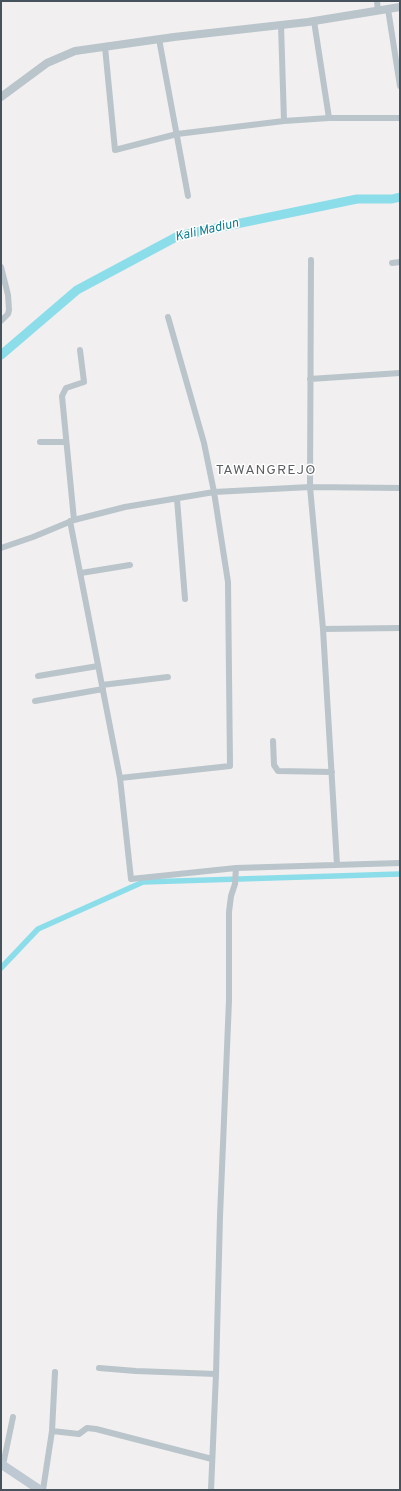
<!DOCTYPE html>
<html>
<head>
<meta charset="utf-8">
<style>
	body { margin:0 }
	#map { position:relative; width:401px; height:1491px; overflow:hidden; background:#f1efef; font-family:Overpass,sans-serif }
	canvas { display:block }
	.frame { position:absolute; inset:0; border:2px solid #47535c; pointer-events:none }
</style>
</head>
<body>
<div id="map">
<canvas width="401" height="1491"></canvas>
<div class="frame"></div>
</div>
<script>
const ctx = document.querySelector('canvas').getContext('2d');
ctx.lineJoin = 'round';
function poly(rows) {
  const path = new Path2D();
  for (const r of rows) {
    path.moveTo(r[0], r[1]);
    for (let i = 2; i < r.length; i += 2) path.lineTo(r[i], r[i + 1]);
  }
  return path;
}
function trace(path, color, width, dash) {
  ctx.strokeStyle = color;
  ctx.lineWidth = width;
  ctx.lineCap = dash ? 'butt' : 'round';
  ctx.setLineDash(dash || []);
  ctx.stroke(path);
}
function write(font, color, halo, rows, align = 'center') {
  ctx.font = font + ' Overpass,sans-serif';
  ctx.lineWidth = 3;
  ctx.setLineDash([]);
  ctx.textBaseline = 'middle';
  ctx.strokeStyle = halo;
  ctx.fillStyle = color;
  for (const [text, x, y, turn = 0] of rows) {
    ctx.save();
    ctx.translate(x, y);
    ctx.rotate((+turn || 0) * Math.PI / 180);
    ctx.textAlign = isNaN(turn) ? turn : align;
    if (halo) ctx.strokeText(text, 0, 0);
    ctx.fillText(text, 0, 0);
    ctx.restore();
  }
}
trace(poly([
	[1,968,38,929,143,882,400,874]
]), '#8cddea', 5.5);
trace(poly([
	[1,355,77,290,178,236,357,199,392,199,400,197]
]), '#8cddea', 9);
trace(poly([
	[377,1,378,11],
	[388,9,400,86],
	[314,21,329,118],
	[281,25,284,121],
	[159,39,188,196],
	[105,47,115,150,177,134,284,121,329,118,400,118],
	[311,260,310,487,323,629,337,865],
	[392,263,400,262],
	[1,267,8,295,9,310,8,314,1,321],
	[310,379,400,373],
	[40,442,66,442],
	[177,499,185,599],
	[74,520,62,396,66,388,84,382,80,350],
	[70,521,120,778,131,879,236,868,400,863],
	[1,548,33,537,74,520,125,507,214,492,310,487,400,488],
	[81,573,130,565],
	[323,629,400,628],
	[38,676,98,666],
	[102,685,168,677],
	[35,701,103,689],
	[273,741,274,765,278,771,332,772],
	[120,778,230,766,228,582,214,492,204,443,168,317],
	[99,1368,136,1371,216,1374],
	[52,1431,79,1434,87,1428,96,1429,212,1459],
	[3,1465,13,1417],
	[43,1490,52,1431,55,1372],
	[211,1490,216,1374,220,1216,229,1000,229,912,231,896,235,884,236,868]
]), '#bac4cb', 6);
trace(poly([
	[1,97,47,63,75,51,174,37,308,22,400,7]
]), '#bac4cb', 8);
trace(poly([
	[1,1464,40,1490]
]), '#bdc8d2', 9);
write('italic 13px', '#107e90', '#fff', [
	["Kali Madiun",207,231,-13]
]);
ctx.letterSpacing = '1px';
write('14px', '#5b5f63', '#fff', [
	["TAWANGREJO",266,471]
]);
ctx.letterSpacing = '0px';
</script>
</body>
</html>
